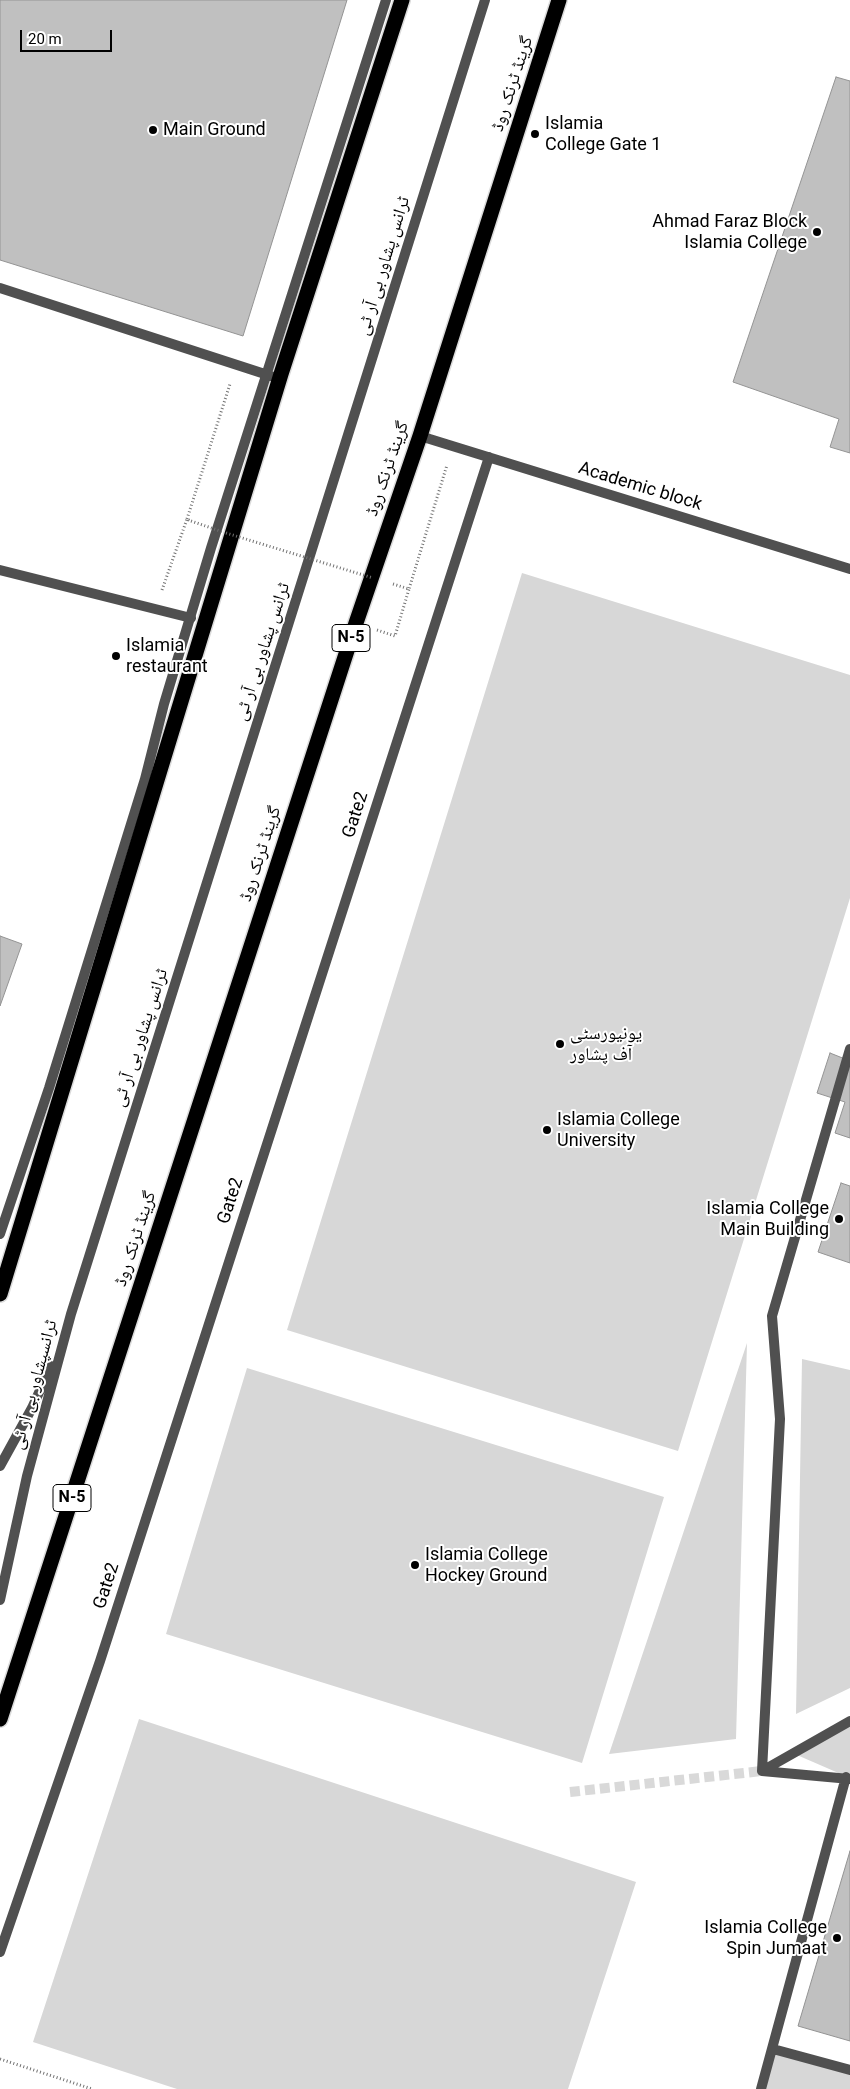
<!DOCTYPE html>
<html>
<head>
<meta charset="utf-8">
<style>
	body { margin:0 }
	#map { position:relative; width:850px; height:2089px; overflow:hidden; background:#fff; font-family:Roboto,sans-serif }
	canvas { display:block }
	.scale { position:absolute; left:20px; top:30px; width:92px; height:22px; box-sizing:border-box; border:2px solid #000; border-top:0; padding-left:6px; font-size:15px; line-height:18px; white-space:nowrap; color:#000; -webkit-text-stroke:4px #fff; paint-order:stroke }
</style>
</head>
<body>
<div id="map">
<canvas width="850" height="2089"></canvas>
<div class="scale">20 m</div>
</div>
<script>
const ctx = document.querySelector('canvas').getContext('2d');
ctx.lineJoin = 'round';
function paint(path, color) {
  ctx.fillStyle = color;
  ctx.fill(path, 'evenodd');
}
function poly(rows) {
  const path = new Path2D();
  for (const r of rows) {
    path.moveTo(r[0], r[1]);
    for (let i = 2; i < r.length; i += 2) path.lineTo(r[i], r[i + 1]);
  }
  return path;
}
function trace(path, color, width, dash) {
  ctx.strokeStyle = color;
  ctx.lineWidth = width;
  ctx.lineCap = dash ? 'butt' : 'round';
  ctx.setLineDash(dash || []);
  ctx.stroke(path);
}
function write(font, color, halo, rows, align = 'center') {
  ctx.font = font + ' Roboto,"Noto Naskh Arabic",sans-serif';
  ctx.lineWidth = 4;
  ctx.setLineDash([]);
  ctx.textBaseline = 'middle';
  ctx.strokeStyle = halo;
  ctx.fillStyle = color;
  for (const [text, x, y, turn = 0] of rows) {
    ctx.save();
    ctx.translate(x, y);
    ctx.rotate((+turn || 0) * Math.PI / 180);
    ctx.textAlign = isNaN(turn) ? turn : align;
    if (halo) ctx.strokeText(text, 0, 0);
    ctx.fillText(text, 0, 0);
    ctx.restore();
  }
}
paint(poly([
	[522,573,850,675,850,898,678,1451,287,1330],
	[747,1343,736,1739,609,1754],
	[802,1359,850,1370,850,1688,796,1714],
	[247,1368,664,1497,582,1763,166,1634],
	[139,1719,636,1882,568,2089,177,2089,33,2042],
	[850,1719,850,1778,790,1752],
	[773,2049,850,2070,850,2089,761,2089]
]), '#d7d7d7');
const building = poly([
	[0,0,347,0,243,336,0,260,0,0],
	[836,77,850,81,850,453,830,447,839,419,733,382,836,77],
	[0,936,22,944,0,1006,0,936],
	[830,1053,850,1061,850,1138,835,1133,845,1102,817,1093,830,1053],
	[841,1183,850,1186,850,1263,818,1252,841,1183],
	[850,1851,850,2041,798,2026,850,1851]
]);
paint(building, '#c0c0c0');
trace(building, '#949494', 1);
trace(poly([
	[570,1792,762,1771]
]), '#d9d9d9', 10, [10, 5]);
const highway = poly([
	[0,1294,281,374,402,0],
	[0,1719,356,623,420,436,559,0]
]);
trace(highway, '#dbdbdb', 18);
trace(poly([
	[187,519,230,384],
	[393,584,409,589,447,465],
	[162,590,187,519,191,521],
	[377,630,395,636,409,589],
	[0,2059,92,2089]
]), '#727272', 3, [1, 2.5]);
trace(poly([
	[0,288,271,376],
	[0,1234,49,1088,145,779,164,704,211,548,386,0],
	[0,1466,32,1408,51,1366],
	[0,1600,27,1476,71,1314,485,0]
]), '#505050', 10);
trace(poly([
	[420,436,850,569],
	[0,570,191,618],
	[850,1049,772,1316,780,1419,762,1771,850,1779],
	[762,1771,850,1721],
	[0,1952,100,1661,489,457],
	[773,2049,850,2070],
	[761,2089,846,1777]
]), '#505050', 10);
trace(highway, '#000', 15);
trace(poly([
	[191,521,223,532],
	[226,533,373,578]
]), '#727272', 3, [1, 2.5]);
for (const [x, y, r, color] of [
	[153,130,5,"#000"],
	[535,134,5,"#000"],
	[817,232,5,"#000"],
	[116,656,5,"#000"],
	[560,1044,5,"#000"],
	[547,1130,5,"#000"],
	[839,1219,5,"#000"],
	[415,1565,5,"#000"],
	[837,1938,5,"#000"]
]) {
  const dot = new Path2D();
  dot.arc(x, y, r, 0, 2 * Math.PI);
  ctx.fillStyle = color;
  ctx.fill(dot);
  trace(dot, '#fff', 2);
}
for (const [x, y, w] of [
	[351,638,38],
	[72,1498,38]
]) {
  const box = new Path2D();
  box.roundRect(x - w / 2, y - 13.5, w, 27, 4);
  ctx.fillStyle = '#fff';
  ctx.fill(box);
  trace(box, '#000', 1);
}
write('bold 16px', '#000', null, [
	["N-5",351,638],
	["N-5",72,1498]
]);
write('18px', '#000', '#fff', [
	["گرینڈ ٹرنک روڈ",513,84,-72],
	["ٹرانس پشاور بی آر ٹی",384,266,-73],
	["گرینڈ ٹرنک روڈ",388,469,-71],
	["Academic block",640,487,17],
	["ٹرانس پشاور بی آر ٹی",263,652,-72],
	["Gate2",356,815,-72],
	["گرینڈ ٹرنک روڈ",261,854,-72],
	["ٹرانس پشاور بی آر ٹی",141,1038,-72],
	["Gate2",231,1201,-72],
	["گرینڈ ٹرنک روڈ",136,1239,-72],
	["ٹرانسپشاور بی آر ٹی",35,1385,-75],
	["Gate2",107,1586,-72]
]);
write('18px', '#000', '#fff', [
	["Islamia",545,124],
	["College Gate 1",545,145],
	["Main Ground",163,130],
	["Ahmad Faraz Block",807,222,"right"],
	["Islamia College",807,243,"right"],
	["Islamia",126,646],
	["restaurant",126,667],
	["یونیورسٹی",570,1034],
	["آف پشاور",570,1055],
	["Islamia College",557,1120],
	["University",557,1141],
	["Islamia College",829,1209,"right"],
	["Main Building",829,1230,"right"],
	["Islamia College",425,1555],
	["Hockey Ground",425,1576],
	["Islamia College",827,1928,"right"],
	["Spin Jumaat",827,1949,"right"]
], 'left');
</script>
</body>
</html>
